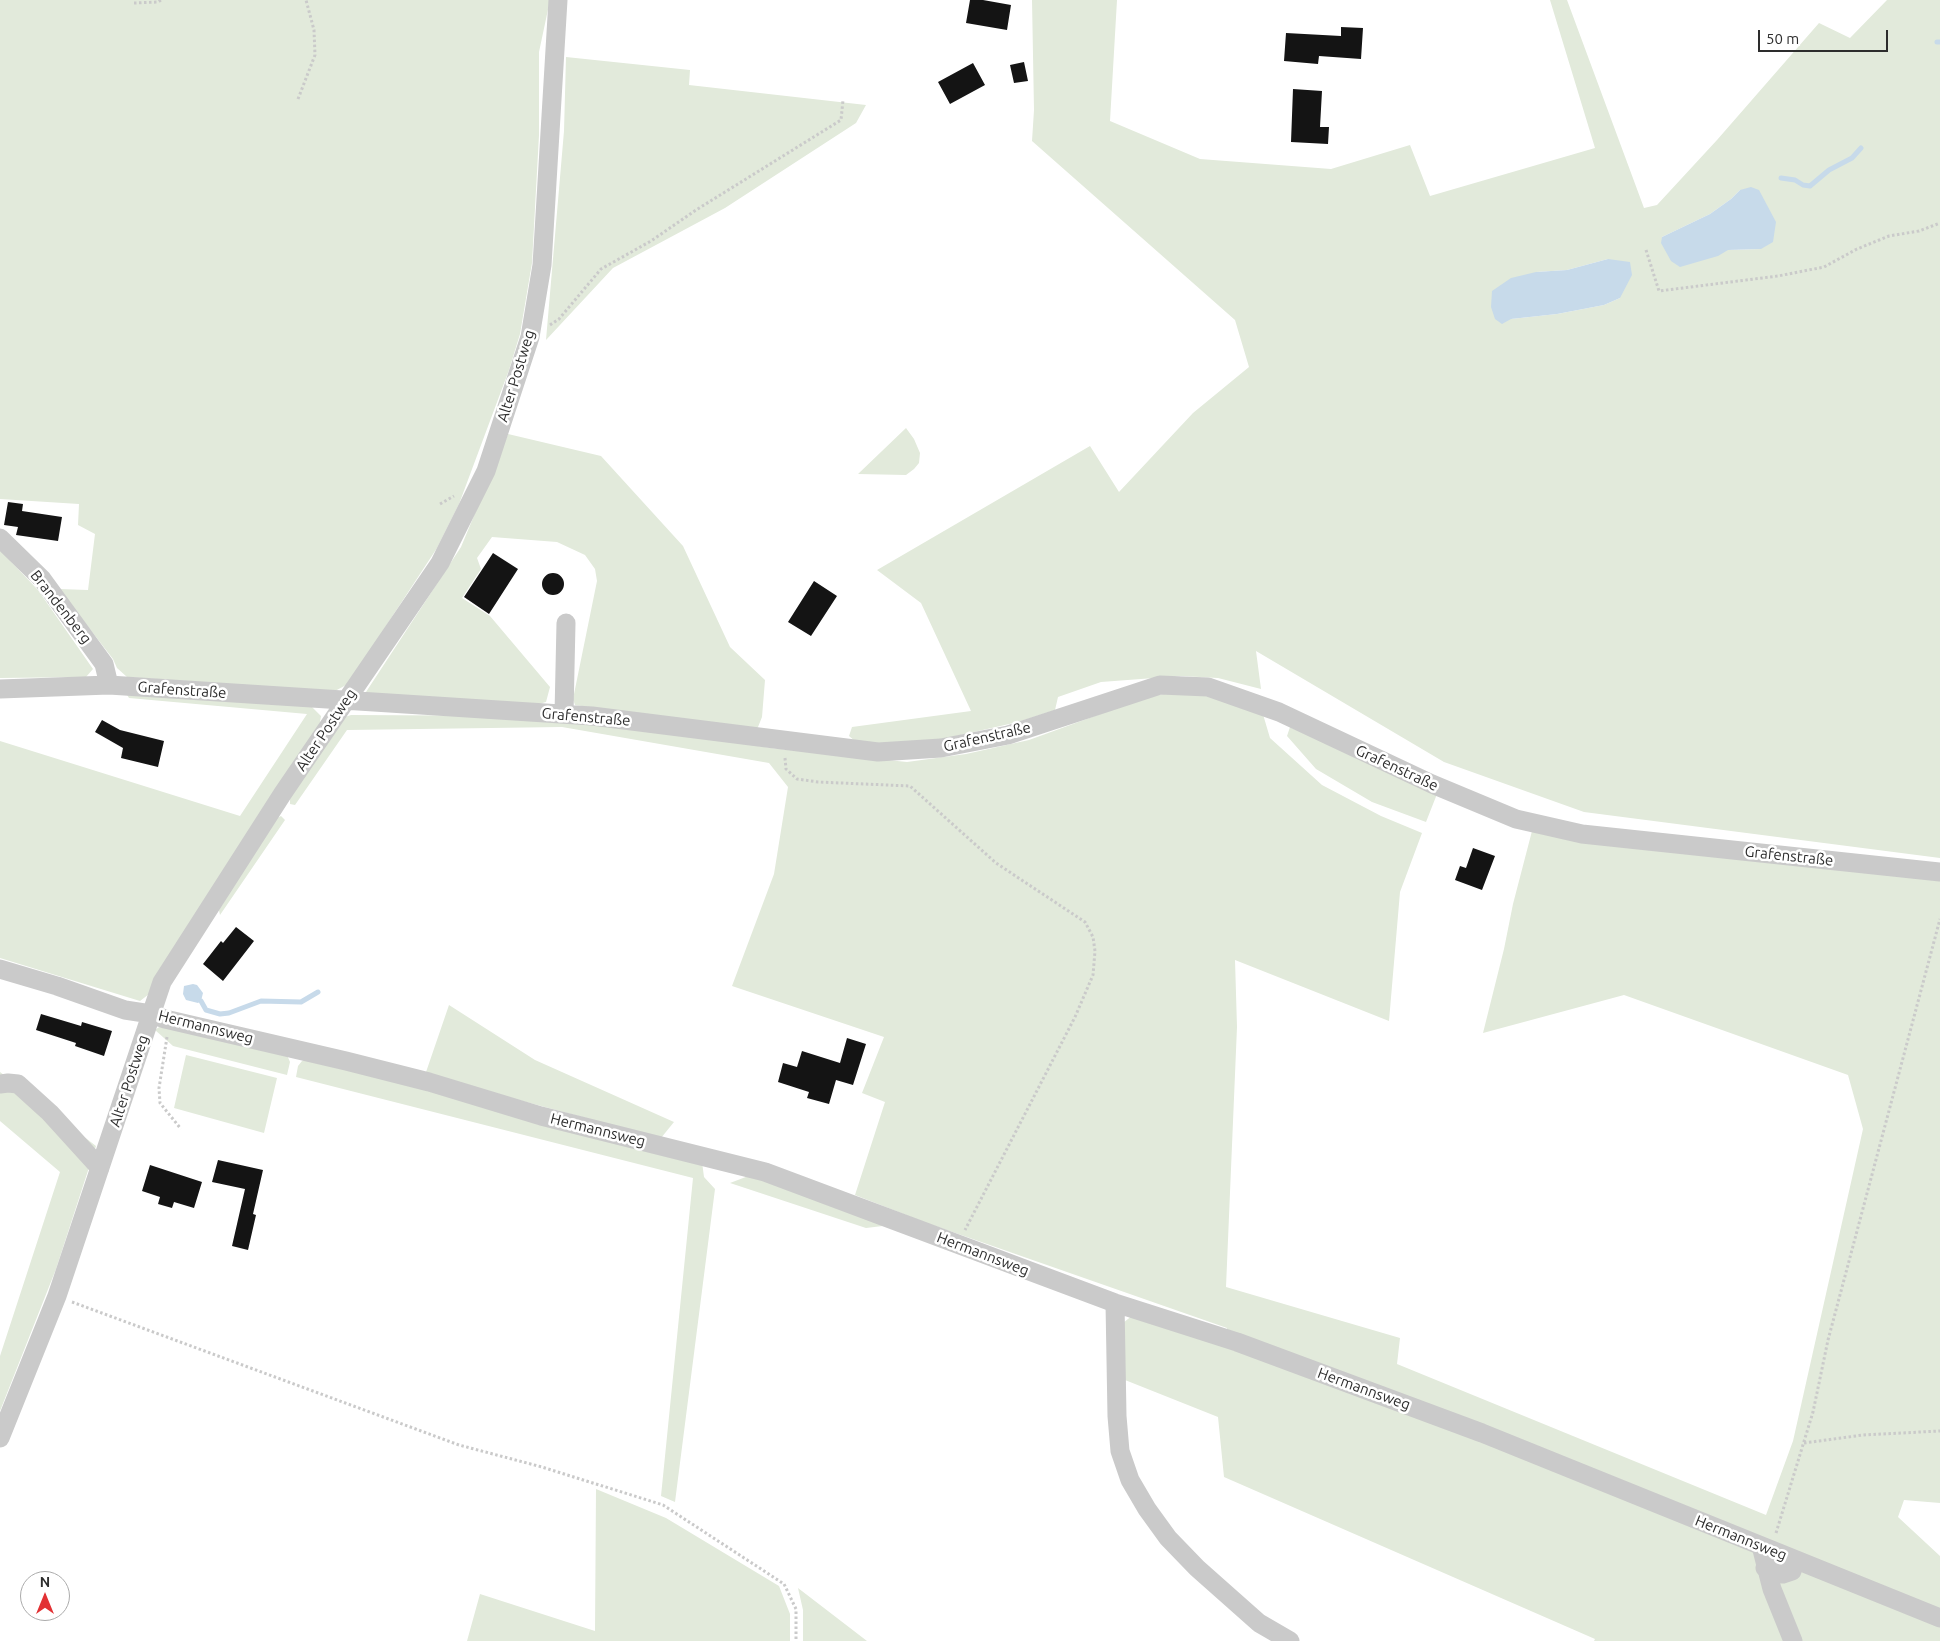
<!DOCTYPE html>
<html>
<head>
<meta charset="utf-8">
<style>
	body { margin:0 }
	#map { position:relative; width:1940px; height:1641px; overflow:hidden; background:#fff; font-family:Ubuntu,sans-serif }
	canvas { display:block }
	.north { position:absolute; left:20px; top:1571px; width:50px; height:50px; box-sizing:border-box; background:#fff; border:1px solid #ababab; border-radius:50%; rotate:0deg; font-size:14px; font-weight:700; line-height:20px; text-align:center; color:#2d2d2d }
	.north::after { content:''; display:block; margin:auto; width:18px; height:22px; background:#e23134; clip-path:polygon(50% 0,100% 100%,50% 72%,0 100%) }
	.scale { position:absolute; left:1758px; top:30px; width:130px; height:22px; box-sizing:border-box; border:2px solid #2d2d2d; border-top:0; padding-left:6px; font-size:15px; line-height:18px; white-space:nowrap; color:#2d2d2d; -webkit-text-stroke:4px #fff; paint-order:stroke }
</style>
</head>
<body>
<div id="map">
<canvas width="1940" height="1641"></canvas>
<div class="north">N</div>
<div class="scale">50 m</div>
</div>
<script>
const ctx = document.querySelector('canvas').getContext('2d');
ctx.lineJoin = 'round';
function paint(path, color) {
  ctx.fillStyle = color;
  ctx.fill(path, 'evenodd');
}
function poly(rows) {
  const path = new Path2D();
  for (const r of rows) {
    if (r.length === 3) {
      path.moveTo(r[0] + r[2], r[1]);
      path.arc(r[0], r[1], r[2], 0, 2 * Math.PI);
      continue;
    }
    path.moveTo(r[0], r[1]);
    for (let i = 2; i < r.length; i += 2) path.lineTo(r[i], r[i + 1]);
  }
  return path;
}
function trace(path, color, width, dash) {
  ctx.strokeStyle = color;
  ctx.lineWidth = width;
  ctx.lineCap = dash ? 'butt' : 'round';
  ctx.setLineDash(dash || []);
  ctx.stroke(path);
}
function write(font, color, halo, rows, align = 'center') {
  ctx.font = font + ' Ubuntu,sans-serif';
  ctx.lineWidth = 5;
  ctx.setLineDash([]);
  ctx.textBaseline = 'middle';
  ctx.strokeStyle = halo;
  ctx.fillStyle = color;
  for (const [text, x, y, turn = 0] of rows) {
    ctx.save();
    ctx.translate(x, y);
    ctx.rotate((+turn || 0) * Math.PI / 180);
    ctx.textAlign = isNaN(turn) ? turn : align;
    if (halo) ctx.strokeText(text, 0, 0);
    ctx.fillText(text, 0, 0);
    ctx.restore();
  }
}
paint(poly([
	[0,0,550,0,539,52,539,135,532,263,520,334,509,370,459,504,437,548,348,684,335,691,127,677,117,668,113,659,59,589,88,590,95,534,78,525,79,504,0,499],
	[1032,0,1117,0,1110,121,1200,159,1331,169,1410,145,1430,196,1595,148,1550,0,1567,0,1644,208,1657,205,1717,140,1819,23,1850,38,1887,0,1940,0,1940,858,1584,812,1444,762,1256,651,1261,689,1218,678,1181,676,1101,682,1058,697,1055,710,1018,722,943,739,885,746,856,742,849,736,852,727,971,711,921,603,877,570,1090,446,1119,492,1193,413,1249,367,1235,320,1032,141,1034,110],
	[1740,190,1761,249,1728,250,1662,237,1710,214,1731,199],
	[1608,259,1620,298,1604,305,1557,314,1511,319,1536,272,1567,270],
	[566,57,690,70,689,85,866,105,856,123,725,208,613,268,546,340,564,131],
	[906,428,914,439,920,453,919,463,914,469,906,475,858,474],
	[508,434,601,456,683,546,730,647,765,680,762,717,758,727,754,731,575,705,573,699,597,581,595,569,585,555,557,542,492,537,477,558,481,569,462,598,490,616,550,687,546,702,539,704,370,696,366,692,461,547],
	[0,550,38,590,93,669,86,677,0,678],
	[1182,691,1220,698,1262,711,1270,738,1322,785,1381,816,1422,833,1400,892,1389,1021,1235,960,1237,1027,1226,1287,1400,1338,1397,1364,1766,1515,1793,1441,1863,1129,1848,1075,1624,995,1483,1033,1504,949,1513,904,1532,831,1587,842,1940,881,1940,1503,1904,1500,1898,1517,1940,1556,1940,1641,1594,1641,1595,1639,1224,1477,1218,1417,1125,1380,1123,1323,1133,1315,1228,1347,1227,1328,924,1222,855,1195,885,1102,862,1093,884,1037,732,986,774,874,788,787,769,763,562,727,347,730,295,805,290,804,290,794,339,719,351,715,541,716,630,726,771,748,907,762,966,754,1029,740,1147,697],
	[126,693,312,707,321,716,319,728,153,991,140,1001,0,958,0,741,240,816,307,714,129,698],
	[1290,727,1437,794,1426,822,1372,802,1316,769,1287,736],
	[281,816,285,820,220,915,219,910,275,819],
	[449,1005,535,1060,674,1122,661,1138,425,1075],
	[162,1025,287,1055,290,1062,287,1075,173,1046,155,1030],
	[186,1055,277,1078,264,1133,174,1108],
	[310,1059,702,1162,704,1177,715,1189,675,1502,661,1496,693,1178,296,1077,298,1066,302,1061],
	[0,1072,96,1146,56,1269,0,1411,0,1356,60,1172,0,1121],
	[751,1175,891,1225,866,1228,730,1183],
	[596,1489,666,1518,779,1586,790,1614,790,1641,467,1641,480,1594,595,1631],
	[798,1588,867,1641,803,1641,803,1610]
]), '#e2eadb');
paint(poly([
	[1751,187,1759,190,1776,222,1773,242,1761,249,1728,250,1718,256,1680,267,1671,261,1661,243,1662,237,1710,214,1731,199,1740,190],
	[1608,259,1630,262,1632,275,1620,298,1604,305,1557,314,1511,319,1502,324,1495,319,1491,307,1492,291,1511,278,1536,272,1567,270],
	[193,984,197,985,203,993,201,1001,198,1003,186,1000,183,994,184,986]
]), '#c7daea');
trace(poly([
	[1937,42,1940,42],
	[1781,178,1795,180,1803,185,1810,186,1829,170,1852,158,1861,148],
	[201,1001,206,1010,220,1014,229,1013,261,1001,301,1002,318,992]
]), '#c7daea', 5);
paint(poly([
	[970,0,983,0,1011,5,1007,30,966,23],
	[1341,27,1363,28,1361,59,1319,56,1318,64,1284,61,1286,33,1341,36],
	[1024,62,1028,81,1014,83,1010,65],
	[973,63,985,85,950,104,938,82],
	[1293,89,1322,91,1320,127,1329,127,1328,144,1291,142],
	[8,502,23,504,22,511,62,517,58,541,16,535,18,527,4,525],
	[493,553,518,569,489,614,464,597],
	[553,584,11],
	[814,581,837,596,811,636,788,622],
	[102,720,120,730,164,741,158,767,121,758,123,748,95,732],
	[1473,848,1495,856,1482,890,1455,880,1460,866,1466,868],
	[236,927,254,941,223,981,203,964,221,941,223,943],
	[41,1014,81,1026,82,1022,112,1031,104,1056,75,1046,76,1043,36,1030],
	[847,1038,866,1044,853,1085,836,1080,829,1104,807,1098,809,1092,778,1082,783,1063,797,1067,802,1051,840,1063],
	[218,1160,263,1170,253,1214,256,1215,248,1250,232,1246,245,1189,212,1182],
	[150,1165,202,1182,194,1208,174,1202,172,1208,158,1204,160,1197,142,1191]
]), '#141414');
trace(poly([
	[134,3,158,2,161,0],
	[298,99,315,55,314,30,306,0],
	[1646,250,1659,291,1778,276,1824,267,1857,249,1889,236,1919,231,1940,223],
	[550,325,559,319,601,269,651,241,696,210,841,120,843,100],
	[440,504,454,496],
	[785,758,786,769,797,779,818,782,910,786,996,863,1085,922,1093,937,1095,951,1093,975,1075,1017,965,1230],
	[167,1037,159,1088,160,1103,181,1129],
	[72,1302,459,1445,542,1467,663,1505,784,1584,796,1609,796,1641],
	[1804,1443,1863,1435,1940,1431],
	[1776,1533,1813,1412,1828,1340,1940,919]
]), '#cacaca', 3, [2.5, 2.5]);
trace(poly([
	[0,538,42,579,104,664,109,685],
	[0,689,109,685,592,716,878,752,941,748,1008,735,1160,685,1208,687,1279,712,1432,784,1516,819,1582,834,1940,872],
	[564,714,566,623],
	[0,969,57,986,125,1010,151,1014,165,1019,346,1061,429,1082,541,1116,765,1172,1115,1303,1237,1342,1482,1433,1940,1618],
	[0,1084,8,1083,18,1084,50,1113,100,1168],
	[1115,1303,1117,1416,1120,1451,1130,1480,1147,1509,1168,1538,1197,1568,1259,1623,1290,1641],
	[0,1438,57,1296,162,982,283,793,440,563,486,471,530,337,542,265,558,0],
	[1761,1546,1772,1589,1793,1641],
	[1765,1568,1783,1574,1792,1571,1795,1560]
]), '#cacaca', 19);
write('15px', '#2d2d2d', '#fff', [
	["Alter Postweg",516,376,-73],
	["Brandenberg",61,607,52],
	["Grafenstraße",182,690,4],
	["Grafenstraße",586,717,5],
	["Alter Postweg",326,730,-56],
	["Grafenstraße",987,737,-13],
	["Grafenstraße",1397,768,25],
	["Grafenstraße",1789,856,6],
	["Hermannsweg",206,1027,14],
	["Alter Postweg",129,1081,-72],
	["Hermannsweg",598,1130,14],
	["Hermannsweg",983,1254,21],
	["Hermannsweg",1364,1389,20],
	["Hermannsweg",1741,1538,22]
]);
</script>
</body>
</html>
